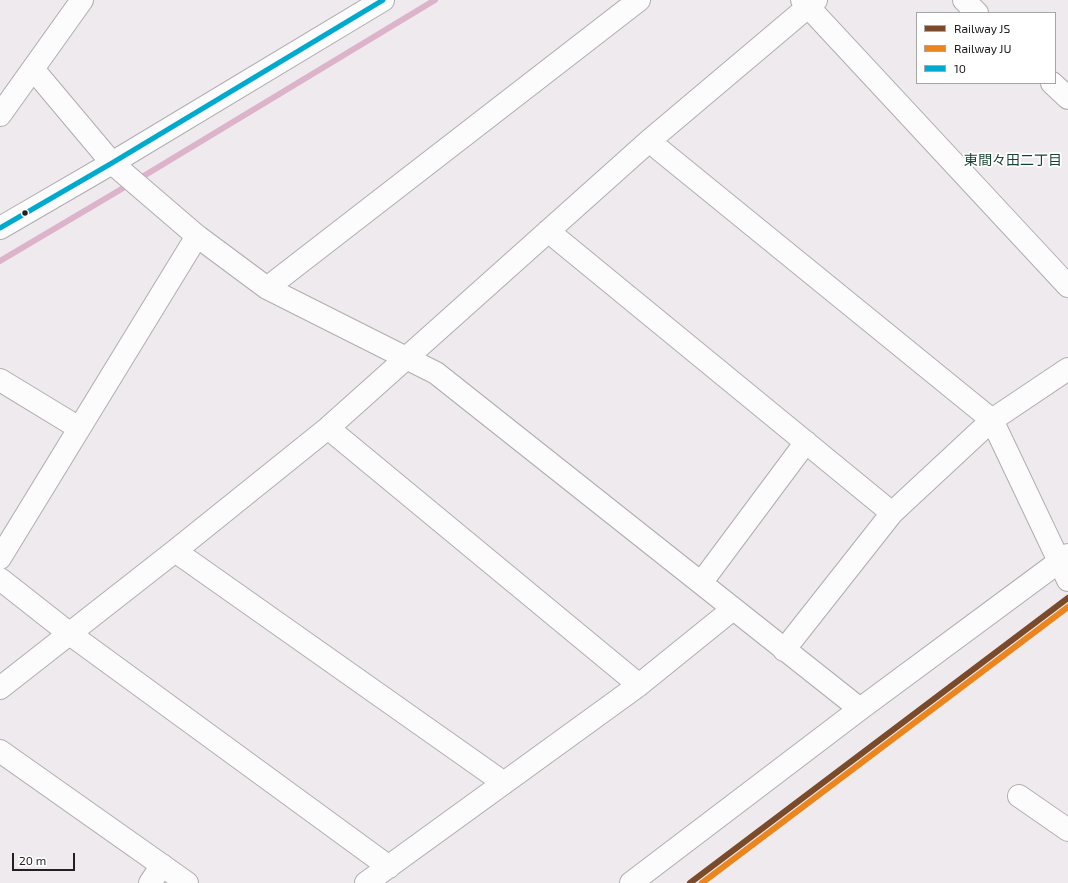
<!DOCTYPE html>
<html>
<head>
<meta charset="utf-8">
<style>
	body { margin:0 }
	#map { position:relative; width:1068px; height:883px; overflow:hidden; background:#efeaed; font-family:"Exo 2",sans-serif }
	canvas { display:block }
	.legend { position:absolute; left:916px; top:12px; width:140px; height:72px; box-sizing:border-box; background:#fff; border:1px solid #a7a6a6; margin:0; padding:5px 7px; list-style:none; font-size:12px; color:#222021 }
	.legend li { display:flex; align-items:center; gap:8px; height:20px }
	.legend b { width:20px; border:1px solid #a7a6a6 }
	.scale { position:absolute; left:12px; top:853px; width:63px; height:18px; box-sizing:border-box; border:2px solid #222021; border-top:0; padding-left:5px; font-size:12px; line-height:14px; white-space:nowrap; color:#222021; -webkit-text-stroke:3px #fff; paint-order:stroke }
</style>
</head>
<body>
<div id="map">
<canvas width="1068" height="883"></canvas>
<ul class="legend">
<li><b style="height:5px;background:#7a4b2a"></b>Railway JS</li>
<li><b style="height:5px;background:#eb861e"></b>Railway JU</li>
<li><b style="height:5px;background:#00a9ce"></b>10</li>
</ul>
<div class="scale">20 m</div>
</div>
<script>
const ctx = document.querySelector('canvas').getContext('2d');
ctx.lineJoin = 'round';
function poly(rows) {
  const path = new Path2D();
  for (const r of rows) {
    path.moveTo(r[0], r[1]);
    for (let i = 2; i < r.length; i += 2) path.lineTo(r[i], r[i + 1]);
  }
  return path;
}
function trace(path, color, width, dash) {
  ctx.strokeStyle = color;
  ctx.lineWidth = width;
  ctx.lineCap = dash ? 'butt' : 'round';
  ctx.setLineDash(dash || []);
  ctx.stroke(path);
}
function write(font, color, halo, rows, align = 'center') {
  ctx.font = font + ' "Exo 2","Noto Sans JP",sans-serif';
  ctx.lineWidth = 3.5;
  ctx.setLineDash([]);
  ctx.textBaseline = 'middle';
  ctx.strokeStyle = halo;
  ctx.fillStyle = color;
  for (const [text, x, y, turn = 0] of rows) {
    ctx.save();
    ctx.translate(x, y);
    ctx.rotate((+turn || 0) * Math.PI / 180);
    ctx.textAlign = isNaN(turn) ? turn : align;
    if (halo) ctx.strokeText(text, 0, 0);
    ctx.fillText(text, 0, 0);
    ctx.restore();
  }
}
trace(poly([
	[137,180,435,0],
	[0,261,130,184]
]), '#dcb3cb', 6);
const minor = poly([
	[802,0,1068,286],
	[964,0,977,13],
	[33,69,112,163,197,236,267,288,436,373,860,709],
	[1052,83,1068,98],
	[0,115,82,0],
	[649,141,992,420,1068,580],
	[0,228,112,163,383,0],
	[548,231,892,513],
	[267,288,639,0],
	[0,380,79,428],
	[328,428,639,685],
	[175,551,504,783],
	[0,558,197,236],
	[0,579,70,634,389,867],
	[701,583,806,442],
	[784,650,892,513,992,420,1068,369],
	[0,688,175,551,328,428,649,141,816,0],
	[0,751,187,883],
	[1019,796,1068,830],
	[150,883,162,865],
	[366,883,639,685,733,609],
	[631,883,860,709,1068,555]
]);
trace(minor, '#b0adaf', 24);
trace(minor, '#fdfcfc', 22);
trace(poly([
	[0,228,112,163,383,0]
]), '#00a9ce', 5);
trace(poly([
	[690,883,1068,598]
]), '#7a4b2a', 6);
trace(poly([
	[702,883,1068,607]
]), '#eb861e', 6);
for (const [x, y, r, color] of [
	[25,213,3.5,"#222021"]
]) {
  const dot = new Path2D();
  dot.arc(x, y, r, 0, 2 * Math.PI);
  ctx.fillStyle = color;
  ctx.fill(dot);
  trace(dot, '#fff', 1.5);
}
write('14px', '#174533', '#fff', [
	["東間々田二丁目",1013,160]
]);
</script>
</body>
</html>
